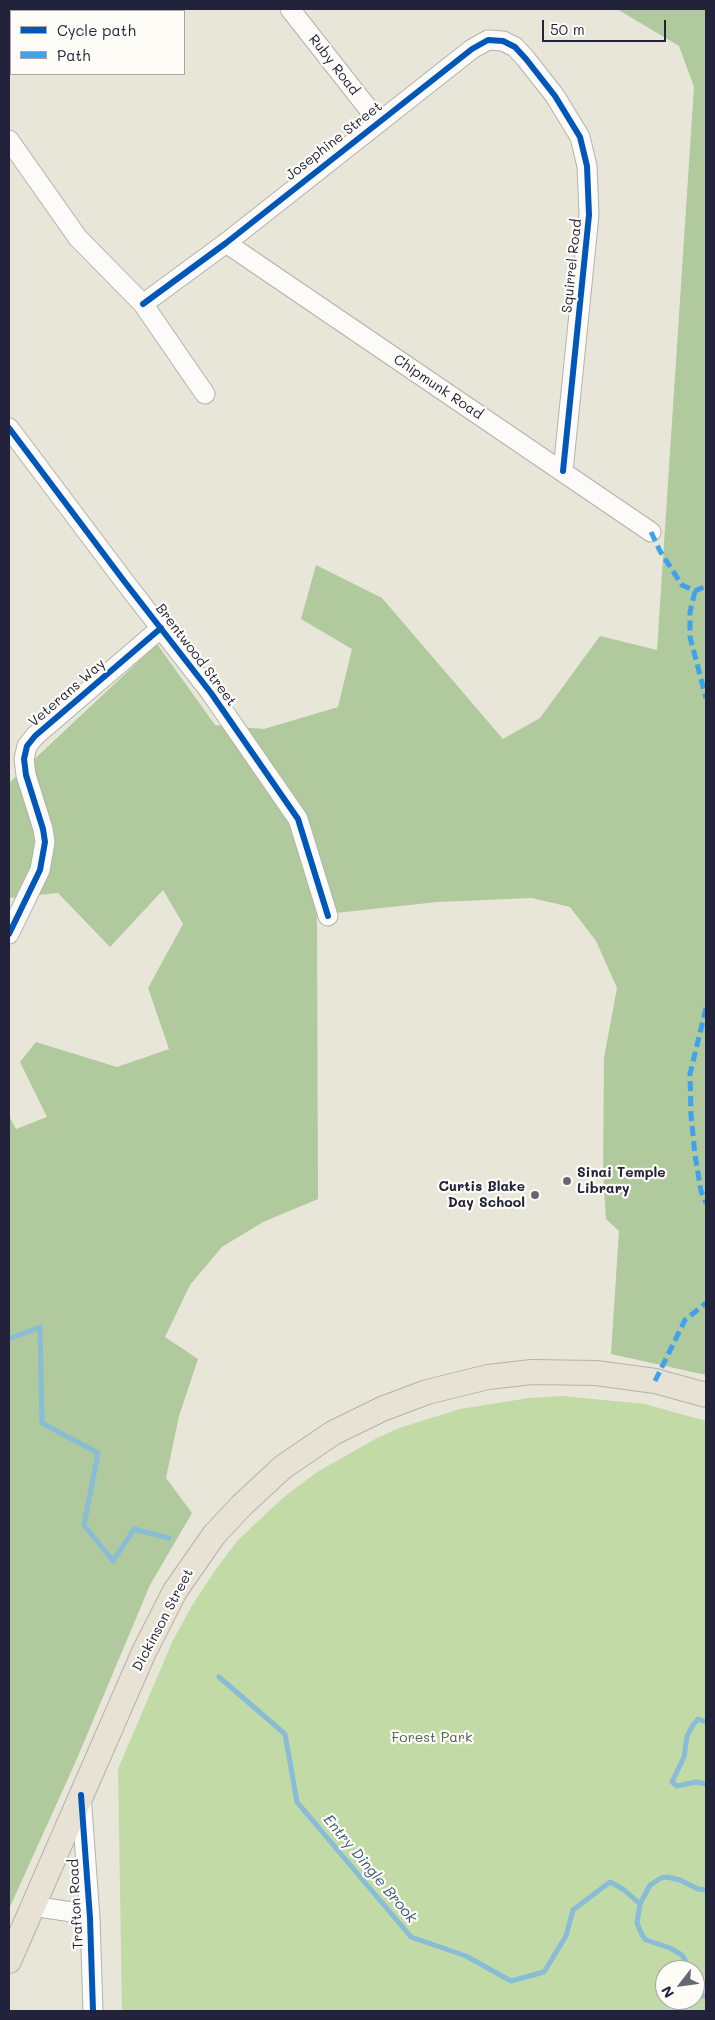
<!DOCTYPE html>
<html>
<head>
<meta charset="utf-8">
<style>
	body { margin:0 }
	#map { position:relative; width:715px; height:2020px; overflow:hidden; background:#e8e6d8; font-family:Mali,sans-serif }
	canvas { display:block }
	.frame { position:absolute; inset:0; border:10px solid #22223b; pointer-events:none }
	.legend { position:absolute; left:10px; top:10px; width:175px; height:65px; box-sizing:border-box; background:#fdfcf7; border:1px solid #a5a5ac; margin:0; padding:6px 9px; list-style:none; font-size:15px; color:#22223b }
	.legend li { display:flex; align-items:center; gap:10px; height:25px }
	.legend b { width:25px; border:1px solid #a5a5ac }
	.north { position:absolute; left:655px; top:1960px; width:50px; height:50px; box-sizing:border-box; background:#fdfcf7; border:1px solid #a5a5ac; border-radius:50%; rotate:240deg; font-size:14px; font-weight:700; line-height:20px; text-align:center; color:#22223b }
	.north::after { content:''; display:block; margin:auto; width:18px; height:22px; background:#676772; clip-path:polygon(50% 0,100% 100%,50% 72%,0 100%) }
	.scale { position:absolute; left:542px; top:20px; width:124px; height:22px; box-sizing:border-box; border:2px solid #22223b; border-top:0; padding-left:6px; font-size:15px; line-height:18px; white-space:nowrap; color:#22223b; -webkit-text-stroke:4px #fdfcf7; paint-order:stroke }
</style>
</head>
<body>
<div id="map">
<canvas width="715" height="2020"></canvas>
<div class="frame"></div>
<ul class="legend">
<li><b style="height:6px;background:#0057b8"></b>Cycle path</li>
<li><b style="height:6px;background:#3ea2ec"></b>Path</li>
</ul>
<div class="north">N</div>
<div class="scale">50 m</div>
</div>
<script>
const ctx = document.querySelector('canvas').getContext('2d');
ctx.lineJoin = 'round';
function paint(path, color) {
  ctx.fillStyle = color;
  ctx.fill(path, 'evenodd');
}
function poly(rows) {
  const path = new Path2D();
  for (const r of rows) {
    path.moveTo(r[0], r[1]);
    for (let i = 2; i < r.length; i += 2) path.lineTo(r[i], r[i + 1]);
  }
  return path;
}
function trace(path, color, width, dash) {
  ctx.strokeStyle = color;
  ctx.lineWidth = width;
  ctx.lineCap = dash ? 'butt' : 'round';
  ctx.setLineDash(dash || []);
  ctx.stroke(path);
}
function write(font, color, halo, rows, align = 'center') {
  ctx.font = font + ' Mali,sans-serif';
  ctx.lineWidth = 4.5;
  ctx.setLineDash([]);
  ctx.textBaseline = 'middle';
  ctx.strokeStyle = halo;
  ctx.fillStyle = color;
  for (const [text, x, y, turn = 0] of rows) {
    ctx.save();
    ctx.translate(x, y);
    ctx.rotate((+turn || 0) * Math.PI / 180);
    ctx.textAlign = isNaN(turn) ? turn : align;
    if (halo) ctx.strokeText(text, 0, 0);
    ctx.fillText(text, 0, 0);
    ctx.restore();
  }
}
paint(poly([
	[562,1396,645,1404,706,1421,706,2011,122,2011,118,1769,173,1640,193,1604,216,1569,238,1540,284,1497,317,1472,377,1438,399,1428,460,1409,529,1398],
	[665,1970,695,1970,695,2000,665,2000]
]), '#c2daa6');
paint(poly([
	[617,9,706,9,706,1375,611,1354,619,1231,606,1219,603,1172,604,1058,617,988,596,941,570,907,532,898,437,902,317,915,318,1199,263,1222,222,1247,190,1285,165,1337,198,1359,179,1416,166,1478,192,1513,150,1585,76,1761,9,1909,9,1116,16,1129,47,1117,20,1062,36,1042,117,1067,169,1049,148,988,183,924,163,890,110,947,58,893,9,898,9,783,157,644,215,725,264,729,338,707,352,649,301,619,316,565,382,598,503,739,540,718,600,636,657,650,694,87,679,46]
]), '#b0c99d');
trace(poly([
	[9,1339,40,1327,42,1423,98,1453,84,1525,113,1561,134,1529,169,1538],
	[219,1677,285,1734,297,1802,411,1937,466,1956,511,1981,544,1972,566,1936,573,1910,610,1882,623,1889,640,1904],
	[706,1722,698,1719,693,1725,687,1736,684,1757,672,1782,677,1786,696,1782,706,1784],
	[685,1970,685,1960,682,1955,670,1948,646,1940,642,1935,637,1923,640,1904,650,1885,661,1878,667,1877,680,1880,698,1889,706,1890],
	[695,1992,706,1997]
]), '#88bcd7', 5);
const minor = poly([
	[290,9,378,121],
	[9,140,78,238,143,304,205,394],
	[226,243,651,532],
	[143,304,226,243,472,49,488,40,503,41,515,47,526,59,555,96,580,137,587,166,589,215,563,471],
	[9,428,124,581,211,693,298,819,328,916],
	[9,934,40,870,45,842,43,829,26,775,24,759,27,746,35,736,161,628],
	[81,1795,90,1918,93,2011],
	[32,1906,72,1912,90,1918]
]);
const major = poly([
	[24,11,25,9],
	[9,49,11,43],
	[9,1961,144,1652,175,1591,214,1535,241,1506,283,1467,333,1433,382,1409,427,1392,488,1377,532,1372,596,1373,655,1381,706,1395]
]);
trace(minor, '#b3b2ab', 21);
trace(major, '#b3b2ab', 26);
trace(minor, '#fcfbf9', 19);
trace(major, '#e8e2d5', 24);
trace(poly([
	[651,532,660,551,682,585,695,591,706,586],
	[695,591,690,612,690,637,706,698],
	[706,1008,690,1074,691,1115,695,1155,701,1191,706,1203],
	[655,1381,685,1320,706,1303]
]), '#3ea2ec', 5, [10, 5]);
trace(poly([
	[143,304,226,243,472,49,488,40,503,41,515,47,526,59,555,96,580,137,587,166,589,215,563,471],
	[9,428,124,581,211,693,298,819,328,916],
	[9,934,40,870,45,842,43,829,26,775,24,759,27,746,35,736,161,628],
	[81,1795,90,1918,93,2011]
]), '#0057b8', 6);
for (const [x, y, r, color] of [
	[567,1181,5,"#676772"],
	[535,1195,5,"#676772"]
]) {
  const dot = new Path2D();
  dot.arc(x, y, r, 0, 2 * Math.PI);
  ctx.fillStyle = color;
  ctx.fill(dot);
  trace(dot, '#fdfcf7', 2);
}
write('14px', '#22223b', '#fdfcf7', [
	["Ruby Road",334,65,52],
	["Josephine Street",334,141,-38],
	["Squirrel Road",572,266,-84],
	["Chipmunk Road",438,387,34],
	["Brentwood Street",196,655,53],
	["Veterans Way",67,693,-41],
	["Dickinson Street",163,1620,-62],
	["Trafton Road",76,1904,-93]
]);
write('bold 14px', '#22223b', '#fdfcf7', [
	["Sinai Temple",577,1173],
	["Library",577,1189],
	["Curtis Blake",525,1187,"right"],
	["Day School",525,1203,"right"]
], 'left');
write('14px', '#4f5f52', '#fdfcf7', [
	["Forest Park",432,1738]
]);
write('italic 15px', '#3a5879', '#fdfcf7', [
	["Entry Dingle Brook",370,1869,50]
]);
</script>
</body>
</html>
